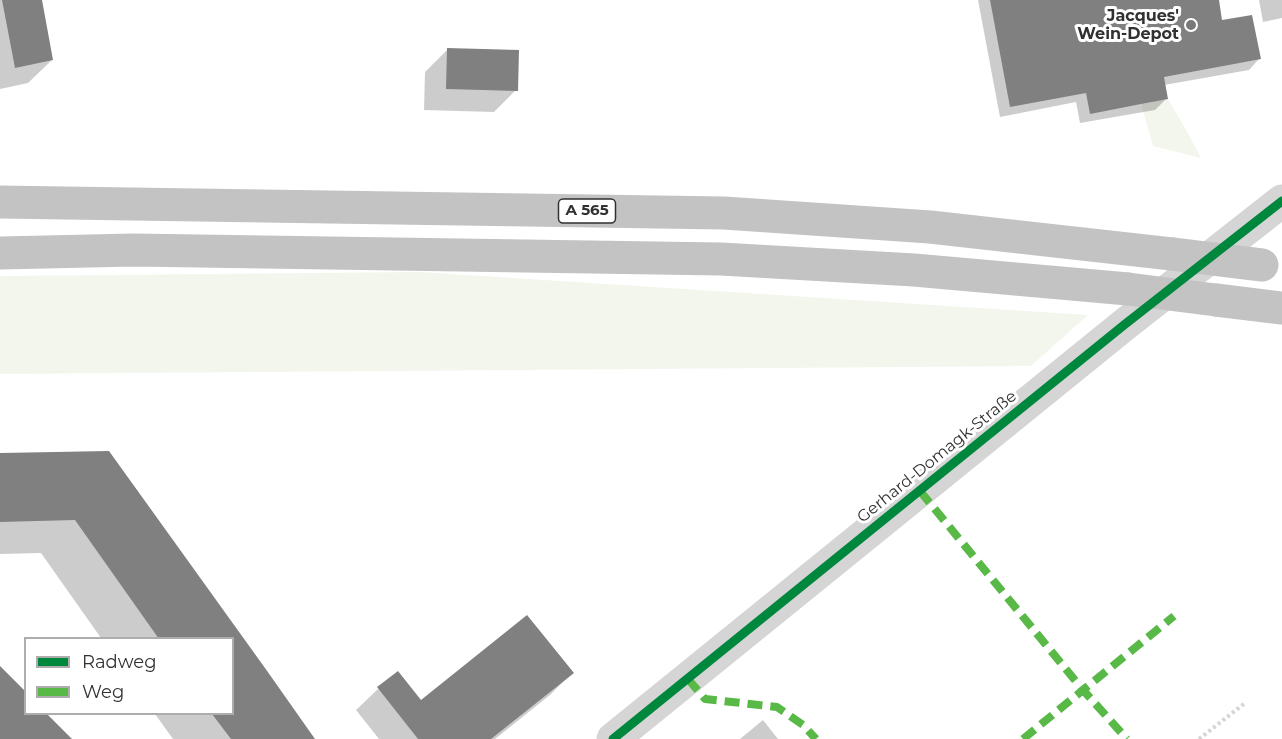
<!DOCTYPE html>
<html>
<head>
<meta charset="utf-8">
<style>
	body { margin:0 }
	#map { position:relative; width:1282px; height:739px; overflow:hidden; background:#fff; font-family:Montserrat,sans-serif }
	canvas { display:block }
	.legend { position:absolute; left:24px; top:637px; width:210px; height:78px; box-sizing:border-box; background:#fff; border:2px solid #adadad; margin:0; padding:8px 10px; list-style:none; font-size:18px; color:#313131 }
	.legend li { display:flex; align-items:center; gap:12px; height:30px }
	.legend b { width:30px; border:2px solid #adadad }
</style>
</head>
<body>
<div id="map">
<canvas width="1282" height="739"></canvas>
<ul class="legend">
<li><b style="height:8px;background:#00873e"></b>Radweg</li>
<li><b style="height:8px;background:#58b947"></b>Weg</li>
</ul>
</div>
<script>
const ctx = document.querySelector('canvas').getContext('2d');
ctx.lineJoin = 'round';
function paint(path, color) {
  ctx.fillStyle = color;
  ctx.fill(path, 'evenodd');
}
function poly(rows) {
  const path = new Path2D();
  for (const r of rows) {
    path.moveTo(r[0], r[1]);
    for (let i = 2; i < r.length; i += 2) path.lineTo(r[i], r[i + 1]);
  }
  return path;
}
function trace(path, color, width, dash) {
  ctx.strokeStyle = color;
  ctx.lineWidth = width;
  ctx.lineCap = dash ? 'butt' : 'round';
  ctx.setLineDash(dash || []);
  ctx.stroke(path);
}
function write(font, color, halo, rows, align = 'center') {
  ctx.font = font + ' Montserrat,sans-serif';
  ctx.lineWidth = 6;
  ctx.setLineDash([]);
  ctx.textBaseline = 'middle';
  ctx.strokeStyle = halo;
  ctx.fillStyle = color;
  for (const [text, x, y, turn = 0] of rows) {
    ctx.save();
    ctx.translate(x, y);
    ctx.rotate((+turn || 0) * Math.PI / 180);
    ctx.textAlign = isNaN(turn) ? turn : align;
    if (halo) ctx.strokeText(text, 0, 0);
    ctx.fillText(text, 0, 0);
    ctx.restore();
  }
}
paint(poly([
	[1168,99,1189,135,1201,158,1153,146,1141,104],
	[420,272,1088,315,1031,366,0,374,0,276]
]), '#f3f6ed');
paint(poly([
	[0,0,40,0,52,60,28,83,0,89],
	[978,0,1217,0,1221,22,1259,59,1249,70,1164,85,1166,99,1155,110,1080,123,1076,102,1000,117],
	[1259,0,1282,0,1282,18,1263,22],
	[447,50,516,90,494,112,424,110,425,72],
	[108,452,313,739,173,739,155,714,232,714,232,638,101,638,41,553,0,554,0,455],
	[572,673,550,695,495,739,379,739,356,710,378,689,421,702],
	[763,720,778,739,740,739]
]), '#0003');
paint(poly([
	[2,0,42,0,53,60,15,68],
	[990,0,1219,0,1222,20,1252,15,1261,59,1164,77,1168,99,1141,104,1090,114,1086,93,1010,107],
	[447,48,519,50,518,91,446,89],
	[109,451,265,668,315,739,231,739,212,714,232,714,232,639,159,639,75,520,0,522,0,453],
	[527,615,574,673,491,739,418,739,377,687,398,671,421,700],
	[0,666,26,692,26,714,47,714,72,739,0,739]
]), '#808080');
trace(poly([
	[1199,739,1245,703]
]), '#d5d5d5', 4, [3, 3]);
trace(poly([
	[613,739,1124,325,1282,201]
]), '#d5d5d5', 33);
trace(poly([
	[0,202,724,213,930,227,1172,254],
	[0,253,134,250,721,259,914,270,1128,289],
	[1216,300,1282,308]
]), '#c3c3c3', 33);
trace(poly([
	[1172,254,1262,265],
	[1128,289,1216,300]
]), '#c3c3c3', 33);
trace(poly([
	[920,491,1083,690,1127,739],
	[688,679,705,699,777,707,803,725,816,739],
	[1023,739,1174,616]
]), '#58b947', 8, [15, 8]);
trace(poly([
	[613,739,1124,325,1282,201]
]), '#00873e', 9);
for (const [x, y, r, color] of [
	[1191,25,6,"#797979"]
]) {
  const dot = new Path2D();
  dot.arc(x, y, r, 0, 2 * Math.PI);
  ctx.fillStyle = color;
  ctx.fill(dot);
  trace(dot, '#fff', 2);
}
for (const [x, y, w] of [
	[587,211,57]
]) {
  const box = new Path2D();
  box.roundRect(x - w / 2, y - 12, w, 24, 4.5);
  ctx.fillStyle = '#fff';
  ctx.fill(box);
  trace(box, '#313131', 1.5);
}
write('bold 15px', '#313131', null, [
	["A 565",587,211]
]);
write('bold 16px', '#313131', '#fff', [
	["Jacques'",1179,16],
	["Wein-Depot",1179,34]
], 'right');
write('16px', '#313131', '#fff', [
	["Gerhard-Domagk-Straße",937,457,-39]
]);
</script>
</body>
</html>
